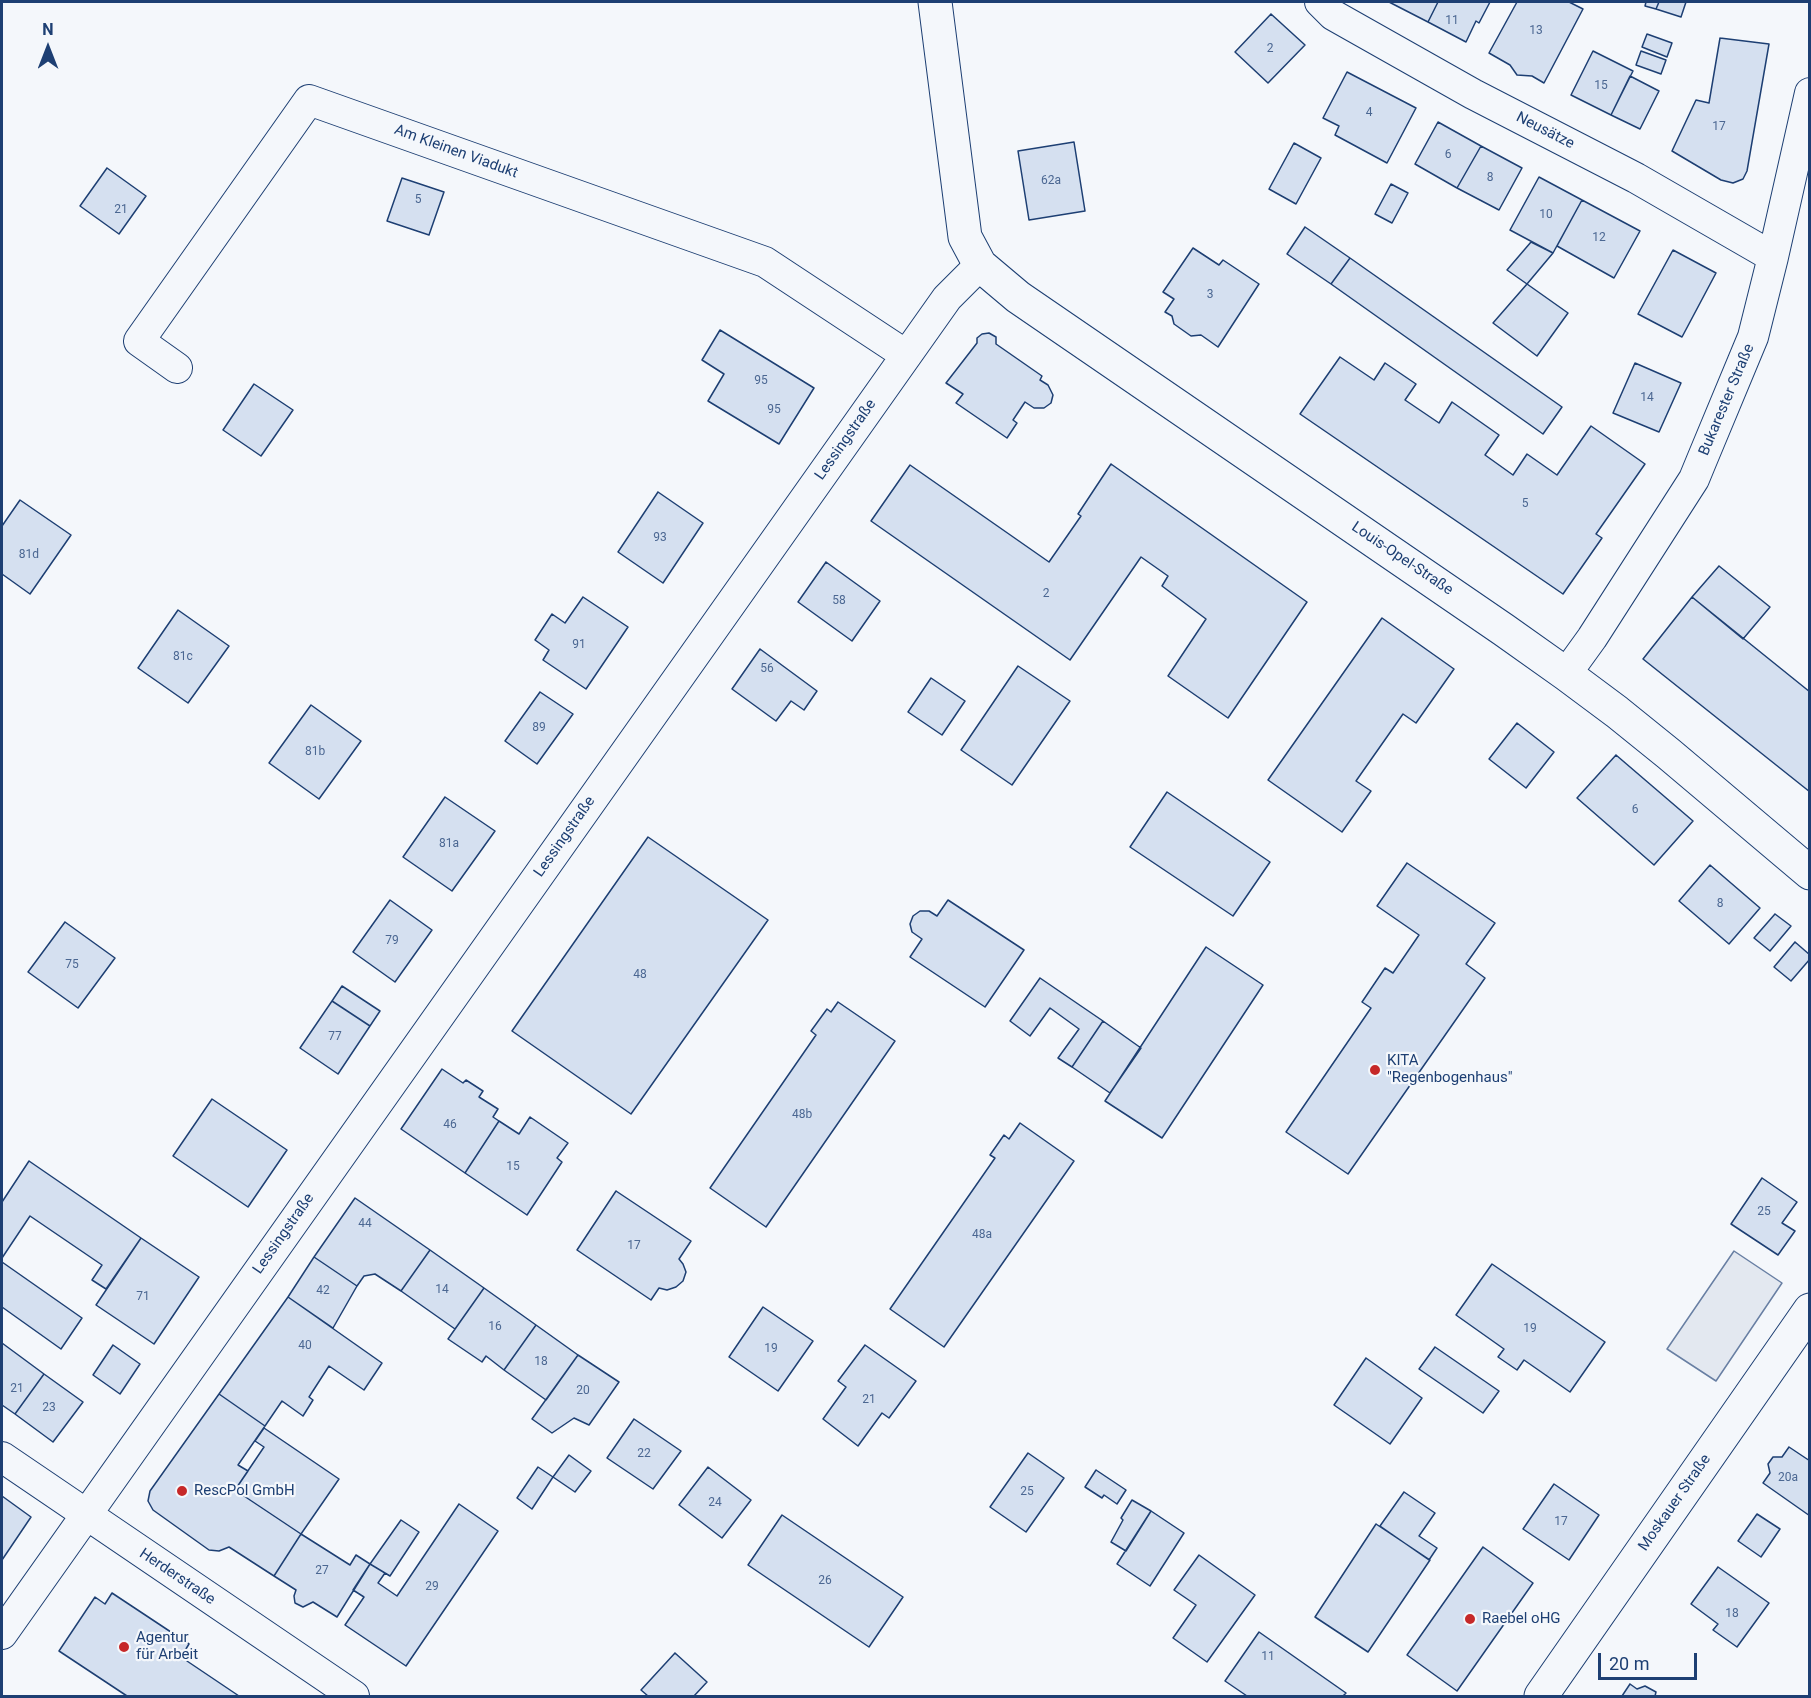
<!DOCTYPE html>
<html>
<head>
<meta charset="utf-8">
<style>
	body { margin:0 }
	#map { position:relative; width:1811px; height:1698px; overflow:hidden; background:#f4f7fb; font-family:Roboto,sans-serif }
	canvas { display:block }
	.frame { position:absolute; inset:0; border:3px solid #1d3f73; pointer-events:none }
	.north { position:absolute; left:18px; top:18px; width:60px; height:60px; -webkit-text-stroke:4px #f4f7fb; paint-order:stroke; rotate:0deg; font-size:16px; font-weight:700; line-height:24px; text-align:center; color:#1d3f73 }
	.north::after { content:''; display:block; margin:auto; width:21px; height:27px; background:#1d3f73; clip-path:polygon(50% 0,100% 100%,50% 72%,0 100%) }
	.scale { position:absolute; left:1598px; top:1653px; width:99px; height:27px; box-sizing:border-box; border:3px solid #1d3f73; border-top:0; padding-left:8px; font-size:18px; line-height:21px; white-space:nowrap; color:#1d3f73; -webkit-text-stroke:4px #f4f7fb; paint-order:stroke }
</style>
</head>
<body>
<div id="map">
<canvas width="1811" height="1698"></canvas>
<div class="frame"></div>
<div class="north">N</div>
<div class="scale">20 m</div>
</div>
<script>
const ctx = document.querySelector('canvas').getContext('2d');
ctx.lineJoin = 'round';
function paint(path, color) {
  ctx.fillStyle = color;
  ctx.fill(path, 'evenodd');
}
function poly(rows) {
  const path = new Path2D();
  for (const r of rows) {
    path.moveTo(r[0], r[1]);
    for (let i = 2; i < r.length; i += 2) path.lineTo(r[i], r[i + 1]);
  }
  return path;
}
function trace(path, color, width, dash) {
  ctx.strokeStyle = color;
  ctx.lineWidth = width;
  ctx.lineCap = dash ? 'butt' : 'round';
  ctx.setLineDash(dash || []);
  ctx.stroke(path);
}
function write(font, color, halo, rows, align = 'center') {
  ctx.font = font + ' Roboto,sans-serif';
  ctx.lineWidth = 4.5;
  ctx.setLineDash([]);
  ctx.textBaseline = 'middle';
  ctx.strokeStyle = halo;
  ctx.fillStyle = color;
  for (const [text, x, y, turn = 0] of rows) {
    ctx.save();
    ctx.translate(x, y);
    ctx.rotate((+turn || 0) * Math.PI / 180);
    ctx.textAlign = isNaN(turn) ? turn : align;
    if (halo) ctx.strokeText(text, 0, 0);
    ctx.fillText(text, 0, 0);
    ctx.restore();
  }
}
const parking = poly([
	[1734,1251,1782,1283,1716,1381,1667,1349,1734,1251]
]);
paint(parking, '#e3e8f0');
trace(parking, '#687fa3', 1.5);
const building = poly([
	[1389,2,1438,2,1428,22,1389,2],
	[1438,2,1490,2,1479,23,1476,21,1466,42,1428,22,1438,2],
	[1517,2,1569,2,1583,9,1544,83,1532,76,1517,75,1510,65,1489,53,1517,2],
	[1646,2,1659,2,1656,9,1645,6,1646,2],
	[1659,2,1686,2,1681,17,1656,9,1659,2],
	[1271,14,1305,45,1268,83,1235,52,1271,14],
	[1647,34,1672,43,1667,57,1642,47,1647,34],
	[1720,38,1769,44,1747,171,1743,179,1733,183,1721,180,1672,151,1696,100,1709,103,1720,38],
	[1593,51,1633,71,1611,115,1571,95,1593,51],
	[1641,51,1666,60,1661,74,1636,65,1641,51],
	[1347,72,1416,108,1387,163,1335,135,1339,126,1323,118,1347,72],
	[1630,76,1659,91,1640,129,1611,115,1630,76],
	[1438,122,1481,146,1457,188,1415,164,1438,122],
	[1074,142,1085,211,1029,220,1018,151,1074,142],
	[1294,143,1321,158,1296,204,1269,189,1294,143],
	[1481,146,1522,168,1499,210,1457,188,1481,146],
	[107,168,146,196,119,234,80,206,107,168],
	[1539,177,1582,200,1553,253,1510,230,1539,177],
	[402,178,444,192,429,235,387,221,402,178],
	[1391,184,1408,193,1392,223,1375,214,1391,184],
	[1582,200,1640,231,1614,278,1557,246,1582,200],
	[1305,227,1350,258,1331,284,1287,254,1305,227],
	[1531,242,1553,253,1527,284,1507,270,1531,242],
	[1193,248,1219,265,1223,260,1259,284,1218,347,1201,335,1191,336,1174,324,1172,316,1165,312,1174,299,1163,292,1193,248],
	[1673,250,1716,273,1682,337,1638,314,1673,250],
	[1350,258,1562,407,1543,434,1331,284,1350,258],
	[1527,284,1568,313,1537,356,1493,323,1527,284],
	[720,330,814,388,779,444,708,401,724,374,702,360,720,330],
	[989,333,996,337,996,344,1042,376,1040,380,1048,385,1053,395,1051,403,1044,408,1034,408,1025,402,1013,420,1017,423,1007,438,956,403,963,394,946,383,977,343,977,338,982,334,989,333],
	[1340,357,1374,380,1385,363,1416,384,1405,400,1439,423,1452,402,1499,435,1485,455,1513,475,1527,454,1557,475,1591,426,1645,464,1596,534,1602,538,1563,594,1300,414,1340,357],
	[1635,363,1681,383,1659,432,1613,413,1635,363],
	[254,384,293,410,261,456,223,430,254,384],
	[1111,464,1307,602,1228,718,1168,676,1206,619,1162,586,1168,576,1141,557,1070,660,871,521,910,465,1049,562,1081,516,1078,514,1111,464],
	[658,492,703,523,663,583,618,552,658,492],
	[20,500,71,535,30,594,2,574,2,526,20,500],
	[826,562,880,601,852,641,798,602,826,562],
	[1719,566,1770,607,1743,639,1692,597,1719,566],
	[583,597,628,627,586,689,543,660,549,650,535,640,552,614,565,623,583,597],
	[1692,597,1810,692,1810,792,1643,659,1692,597],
	[178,610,229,646,188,703,138,668,178,610],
	[1382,618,1454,669,1416,723,1403,714,1356,781,1371,791,1342,832,1268,780,1382,618],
	[760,649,817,691,804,710,791,701,776,721,732,689,760,649],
	[1018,666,1070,701,1012,785,961,750,1018,666],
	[931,678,965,701,942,735,908,712,931,678],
	[540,692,573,714,537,764,505,741,540,692],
	[311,705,361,741,319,799,269,763,311,705],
	[1517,723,1554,752,1526,788,1489,759,1517,723],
	[1616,755,1693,821,1654,865,1577,798,1616,755],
	[1167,792,1270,862,1233,916,1130,847,1167,792],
	[445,797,495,831,452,891,403,857,445,797],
	[648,837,768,920,631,1114,512,1031,648,837],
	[1407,863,1495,923,1466,964,1485,978,1348,1174,1286,1132,1371,1008,1362,1002,1385,968,1393,973,1419,935,1377,906,1407,863],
	[1710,865,1760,908,1729,944,1679,901,1710,865],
	[390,900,432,930,395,982,353,952,390,900],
	[948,900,1024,950,985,1007,910,957,922,939,912,932,910,924,913,916,920,911,929,911,937,916,948,900],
	[1775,914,1791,926,1770,951,1754,938,1775,914],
	[65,922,115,958,78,1008,28,972,65,922],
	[1795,942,1810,955,1810,959,1791,981,1774,967,1795,942],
	[1206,947,1263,985,1162,1138,1105,1101,1206,947],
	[1040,978,1103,1021,1072,1067,1058,1058,1079,1029,1050,1008,1030,1036,1010,1021,1040,978],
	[342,986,380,1011,370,1026,332,1001,342,986],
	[332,1001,370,1026,338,1074,300,1048,332,1001],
	[838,1002,895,1041,766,1227,710,1188,816,1035,811,1031,827,1009,831,1012,838,1002],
	[1103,1021,1141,1048,1110,1093,1072,1067,1103,1021],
	[442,1069,463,1083,466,1080,483,1091,479,1097,498,1109,493,1117,499,1121,465,1173,401,1129,442,1069],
	[212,1099,287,1150,248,1207,173,1156,212,1099],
	[530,1117,568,1143,557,1158,562,1162,527,1215,465,1173,499,1121,519,1134,530,1117],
	[1020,1123,1074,1161,944,1347,890,1309,995,1158,990,1155,1004,1135,1009,1139,1020,1123],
	[29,1161,141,1238,106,1289,92,1280,102,1265,30,1216,2,1258,2,1202,29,1161],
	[1762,1178,1797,1202,1782,1223,1795,1231,1778,1255,1731,1224,1762,1178],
	[616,1191,691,1241,679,1259,683,1264,686,1272,683,1281,676,1287,667,1290,659,1288,651,1300,577,1250,616,1191],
	[355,1198,430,1250,401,1291,375,1274,364,1276,357,1286,314,1257,355,1198],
	[141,1238,199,1277,154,1344,96,1305,141,1238],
	[430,1250,484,1288,455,1329,401,1291,430,1250],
	[314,1257,357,1286,333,1328,288,1297,314,1257],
	[2,1262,82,1318,61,1349,2,1307,2,1262],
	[1492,1264,1605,1342,1570,1392,1524,1360,1517,1370,1498,1357,1504,1349,1456,1315,1492,1264],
	[484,1288,536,1325,504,1370,486,1356,482,1362,448,1339,484,1288],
	[288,1297,382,1363,364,1390,329,1366,309,1397,313,1400,303,1416,282,1401,265,1426,219,1394,288,1297],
	[763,1307,813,1341,778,1391,729,1357,763,1307],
	[536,1325,578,1355,546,1400,504,1370,536,1325],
	[2,1343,44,1374,15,1414,2,1405,2,1343],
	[113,1345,140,1364,120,1394,93,1375,113,1345],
	[865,1345,916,1381,889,1418,882,1413,858,1446,823,1419,846,1387,838,1381,865,1345],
	[1435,1347,1499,1391,1483,1413,1419,1369,1435,1347],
	[578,1355,619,1382,589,1425,574,1418,552,1433,532,1419,578,1355],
	[1366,1358,1422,1398,1390,1444,1334,1405,1366,1358],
	[44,1374,83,1402,53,1442,15,1414,44,1374],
	[219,1394,265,1426,238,1465,248,1471,235,1490,301,1534,274,1576,229,1547,219,1551,209,1550,153,1510,148,1501,150,1491,219,1394],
	[634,1419,681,1451,653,1489,607,1458,634,1419],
	[264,1428,339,1479,301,1534,235,1490,264,1447,255,1441,264,1428],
	[1789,1447,1810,1461,1810,1516,1763,1483,1770,1473,1768,1464,1773,1457,1782,1457,1789,1447],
	[1028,1453,1064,1478,1026,1532,990,1507,1028,1453],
	[569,1455,591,1471,575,1492,553,1477,569,1455],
	[538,1467,553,1477,532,1509,517,1498,538,1467],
	[708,1467,751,1500,722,1538,679,1505,708,1467],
	[1096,1470,1126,1490,1117,1504,1104,1495,1102,1498,1085,1487,1096,1470],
	[1554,1484,1599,1515,1569,1560,1523,1529,1554,1484],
	[1404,1492,1435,1513,1419,1536,1437,1548,1429,1560,1380,1526,1404,1492],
	[2,1496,31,1517,2,1560,2,1496],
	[1132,1500,1151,1511,1126,1551,1111,1542,1123,1520,1121,1518,1132,1500],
	[459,1504,498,1531,406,1666,345,1625,364,1597,353,1590,370,1564,385,1573,378,1583,397,1596,459,1504],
	[1151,1511,1184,1533,1150,1586,1117,1564,1151,1511],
	[1757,1514,1780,1529,1761,1557,1738,1541,1757,1514],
	[782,1515,903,1597,869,1647,748,1565,782,1515],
	[401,1520,419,1532,390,1576,370,1564,401,1520],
	[1376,1524,1430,1560,1368,1652,1315,1617,1376,1524],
	[301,1534,350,1565,356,1555,370,1564,337,1617,313,1602,303,1607,295,1603,294,1596,296,1590,274,1576,301,1534],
	[1483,1547,1533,1583,1457,1691,1407,1655,1483,1547],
	[1199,1555,1255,1595,1207,1662,1173,1638,1196,1605,1174,1590,1199,1555],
	[1718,1567,1769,1603,1737,1647,1713,1630,1718,1624,1691,1604,1718,1567],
	[112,1593,189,1644,181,1657,239,1696,127,1696,59,1651,95,1597,105,1604,112,1593],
	[1259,1632,1346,1693,1343,1696,1247,1696,1225,1681,1259,1632],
	[675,1653,707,1682,694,1696,648,1696,641,1690,675,1653],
	[1630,1684,1637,1689,1645,1686,1656,1692,1655,1696,1622,1696,1630,1684]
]);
paint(building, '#d5e0f0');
trace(building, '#1d3f73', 1.5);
const street = poly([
	[1320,2,1333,15,1473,94,1636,178,1773,257],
	[177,368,139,341,309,100,765,262,906,355],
	[1566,674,1592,638,1694,479,1701,462,1753,337,1773,257,1810,93],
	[2,1457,354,1696],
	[2,1634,947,298,980,265]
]);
const secondary = poly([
	[935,2,965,237,980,265,1018,297,1504,630,1566,674,1617,712,1669,754,1810,873],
	[1541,1696,1810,1310]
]);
trace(street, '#1d3f73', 32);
trace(secondary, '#1d3f73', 35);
trace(street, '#f4f7fb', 30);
trace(secondary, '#f4f7fb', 33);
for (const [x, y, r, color] of [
	[1375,1070,6,"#c62828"],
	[182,1491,6,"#c62828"],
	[1470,1619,6,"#c62828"],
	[124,1647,6,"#c62828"]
]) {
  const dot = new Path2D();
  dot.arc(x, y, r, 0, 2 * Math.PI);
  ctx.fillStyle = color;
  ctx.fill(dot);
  trace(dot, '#f4f7fb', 2);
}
write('12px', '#4b6792', null, [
	["11",1452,21],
	["13",1536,31],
	["2",1270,49],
	["15",1601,86],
	["4",1369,113],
	["17",1719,127],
	["6",1448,155],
	["8",1490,178],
	["62a",1051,181],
	["5",418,200],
	["21",121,210],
	["10",1546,215],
	["12",1599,238],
	["3",1210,295],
	["95",761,381],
	["14",1647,398],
	["95",774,410],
	["5",1525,504],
	["93",660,538],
	["81d",29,555],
	["2",1046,594],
	["58",839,601],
	["91",579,645],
	["81c",183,657],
	["56",767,669],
	["89",539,728],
	["81b",315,752],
	["6",1635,810],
	["81a",449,844],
	["8",1720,904],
	["79",392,941],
	["75",72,965],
	["48",640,975],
	["77",335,1037],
	["48b",802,1115],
	["46",450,1125],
	["15",513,1167],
	["25",1764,1212],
	["44",365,1224],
	["48a",982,1235],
	["17",634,1246],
	["14",442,1290],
	["42",323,1291],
	["71",143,1297],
	["16",495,1327],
	["19",1530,1329],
	["40",305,1346],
	["19",771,1349],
	["18",541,1362],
	["21",17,1389],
	["20",583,1391],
	["21",869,1400],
	["23",49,1408],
	["22",644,1454],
	["20a",1788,1478],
	["25",1027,1492],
	["24",715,1503],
	["17",1561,1522],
	["27",322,1571],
	["26",825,1581],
	["29",432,1587],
	["18",1732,1614],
	["11",1268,1657]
]);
write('15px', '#1d3f73', '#f4f7fb', [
	["Neusätze",1545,131,27],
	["Am Kleinen Viadukt",456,152,20],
	["Bukarester Straße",1727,400,-67],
	["Lessingstraße",846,440,-55],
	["Louis-Opel-Straße",1402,559,34],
	["Lessingstraße",565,837,-55],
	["Lessingstraße",284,1234,-55],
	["Moskauer Straße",1675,1503,-55],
	["Herderstraße",177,1577,34]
]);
write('15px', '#1d3f73', '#f4f7fb', [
	["KITA",1387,1061],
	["\"Regenbogenhaus\"",1387,1078],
	["RescPol GmbH",194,1491],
	["Raebel oHG",1482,1619],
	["Agentur",136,1638],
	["für Arbeit",136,1655]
], 'left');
</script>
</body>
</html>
